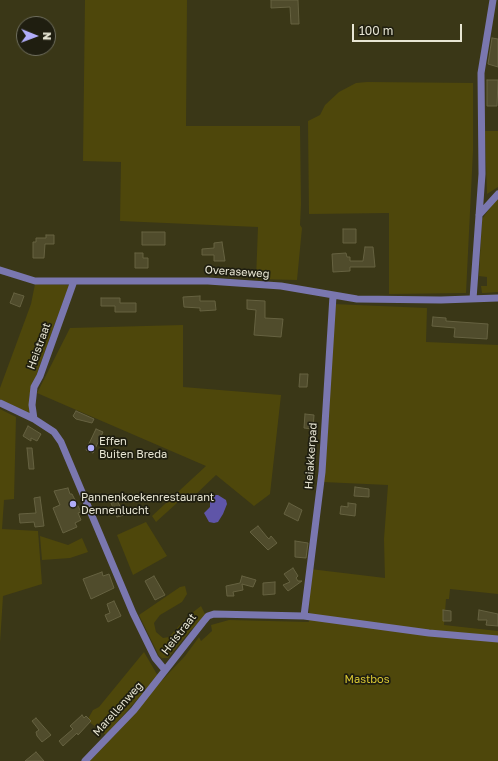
<!DOCTYPE html>
<html>
<head>
<meta charset="utf-8">
<style>
	body { margin:0 }
	#map { position:relative; width:498px; height:761px; overflow:hidden; background:#3a3717; font-family:"Golos Text",sans-serif }
	canvas { display:block }
	.north { position:absolute; left:16px; top:16px; width:40px; height:40px; box-sizing:border-box; background:#1f1e10; border:1px solid #6f6e5e; border-radius:50%; rotate:91deg; font-size:11px; font-weight:700; line-height:16px; text-align:center; color:#e8e6d4 }
	.north::after { content:''; display:block; margin:auto; width:14px; height:18px; background:#b1adfa; clip-path:polygon(50% 0,100% 100%,50% 72%,0 100%) }
	.scale { position:absolute; left:352px; top:24px; width:110px; height:18px; box-sizing:border-box; border:2px solid #e8e6d4; border-top:0; padding-left:5px; font-size:12px; line-height:14px; white-space:nowrap; color:#e8e6d4; -webkit-text-stroke:3px #1f1e10; paint-order:stroke }
</style>
</head>
<body>
<div id="map">
<canvas width="498" height="761"></canvas>
<div class="north">N</div>
<div class="scale">100 m</div>
</div>
<script>
const ctx = document.querySelector('canvas').getContext('2d');
ctx.lineJoin = 'round';
function paint(path, color) {
  ctx.fillStyle = color;
  ctx.fill(path, 'evenodd');
}
function poly(rows) {
  const path = new Path2D();
  for (const r of rows) {
    path.moveTo(r[0], r[1]);
    for (let i = 2; i < r.length; i += 2) path.lineTo(r[i], r[i + 1]);
  }
  return path;
}
function trace(path, color, width, dash) {
  ctx.strokeStyle = color;
  ctx.lineWidth = width;
  ctx.lineCap = dash ? 'butt' : 'round';
  ctx.setLineDash(dash || []);
  ctx.stroke(path);
}
function write(font, color, halo, rows, align = 'center') {
  ctx.font = font + ' "Golos Text",sans-serif';
  ctx.lineWidth = 3.5;
  ctx.setLineDash([]);
  ctx.textBaseline = 'middle';
  ctx.strokeStyle = halo;
  ctx.fillStyle = color;
  for (const [text, x, y, turn = 0] of rows) {
    ctx.save();
    ctx.translate(x, y);
    ctx.rotate((+turn || 0) * Math.PI / 180);
    ctx.textAlign = isNaN(turn) ? turn : align;
    if (halo) ctx.strokeText(text, 0, 0);
    ctx.fillText(text, 0, 0);
    ctx.restore();
  }
}
paint(poly([
	[85,0,187,0,186,126,300,126,301,204,300,225,302,228,297,280,256,279,258,227,120,221,121,162,83,161],
	[367,82,473,83,473,151,466,293,389,294,389,213,309,214,308,121,320,115,325,105,339,92,356,83],
	[485,131,498,131,498,187,487,194],
	[498,197,498,292,484,293,482,293,481,286,487,286,487,277,479,276,482,219],
	[35,284,69,285,29,396,32,416,0,399,0,388,31,304],
	[333,304,427,308,426,342,498,345,498,594,450,589,449,599,446,599,444,625,498,631,498,761,86,761,185,656,199,637,201,641,212,631,211,625,229,620,309,622,310,569,385,578,384,539,388,485,323,482],
	[183,325,183,387,281,395,270,494,254,506,216,475,193,497,188,493,156,522,152,516,206,466,37,393,70,328],
	[0,409,16,417,14,499,4,500,2,529,38,531,42,584,3,596,0,643],
	[146,522,167,556,133,575,117,535],
	[40,536,68,545,82,538,88,552,70,558,42,560],
	[185,586,187,594,182,602,160,615,154,623,156,632,163,638,169,637,188,616,201,606,206,616,190,631,168,658,162,658,159,656,139,615,180,587],
	[144,652,158,676,106,735,88,721,89,717,93,710,99,707]
]), '#4e470b');
paint(poly([
	[213,495,218,495,226,500,227,504,223,514,218,522,214,523,209,522,204,513,210,507,210,499]
]), '#5f55a8');
const building = poly([
	[271,0,298,0,299,24,291,24,290,7,271,8,271,0],
	[492,38,498,39,498,67,488,64,492,38],
	[487,80,498,80,497,106,487,106,487,80],
	[343,229,356,229,356,243,343,243,343,229],
	[142,232,165,232,165,245,142,245,142,232],
	[46,235,54,235,54,244,45,244,44,258,33,258,33,242,36,242,36,238,46,238,46,235],
	[222,242,225,261,214,261,214,255,202,255,202,249,214,248,214,243,222,242],
	[365,247,373,247,375,267,350,267,350,271,333,272,332,254,346,253,347,257,350,257,350,261,363,261,365,247],
	[135,253,143,253,143,258,148,258,148,268,135,268,135,253],
	[14,293,24,296,20,307,10,303,14,293],
	[200,296,200,301,215,301,216,310,200,311,200,308,184,307,183,297,200,296],
	[101,298,120,298,120,303,136,303,136,312,115,312,115,306,101,306,101,298],
	[247,300,265,301,265,318,283,319,281,337,254,335,256,310,247,309,247,300],
	[433,317,446,318,446,321,488,324,487,339,454,337,455,328,432,326,433,317],
	[300,374,308,374,307,387,299,387,300,374],
	[76,411,94,419,92,423,76,419,73,416,76,411],
	[305,414,314,415,313,429,304,428,305,414],
	[28,426,41,434,37,441,31,438,31,441,23,436,28,426],
	[96,429,103,432,93,453,86,450,96,429],
	[27,448,32,448,34,469,29,469,27,448],
	[355,487,369,489,369,497,354,496,355,487],
	[68,488,70,494,72,494,81,512,78,513,81,520,75,523,77,527,63,533,53,508,60,505,54,491,68,488],
	[40,497,44,526,35,527,34,522,20,523,19,514,36,513,34,498,40,497],
	[117,500,124,515,117,517,111,503,117,500],
	[289,503,302,510,298,521,284,514,289,503],
	[348,503,356,504,355,516,340,514,341,506,348,507,348,503],
	[258,526,267,537,269,539,271,536,277,543,268,550,250,532,258,526],
	[295,541,308,543,306,558,295,557,295,541],
	[293,568,298,576,296,578,298,581,302,581,288,591,283,585,290,582,284,574,293,568],
	[102,572,103,576,109,574,114,588,91,599,83,579,102,572],
	[154,576,165,595,155,600,145,581,154,576],
	[242,576,256,580,253,587,242,584,243,590,233,592,234,596,227,596,226,586,240,583,242,576],
	[275,582,275,594,263,595,263,583,275,582],
	[114,601,121,616,108,622,105,615,110,613,107,604,114,601],
	[443,610,451,611,451,621,443,621,443,610],
	[479,610,498,614,498,626,486,625,487,620,478,620,479,610],
	[82,715,84,718,86,716,91,721,78,735,77,733,63,746,59,741,73,729,70,726,82,715],
	[36,718,51,735,42,742,37,736,36,732,39,730,32,721,36,718],
	[36,752,44,761,25,761,36,752]
]);
paint(building, '#504c2c');
trace(building, '#666241', 1);
trace(poly([
	[479,215,498,194],
	[0,270,35,281,208,281,281,286,357,299,441,300,498,298],
	[473,299,482,174,481,73,493,0],
	[0,403,34,419,54,432,61,442,133,613,155,658,165,670],
	[34,419,32,405,34,387,40,376,74,281],
	[304,616,322,472,333,296],
	[85,761,134,710,203,622,208,616,214,614,304,616,429,633,498,639]
]), '#7a77af', 7);
for (const [x, y, r, color] of [
	[91,448,4,"#b1adfa"],
	[73,504,4,"#b1adfa"]
]) {
  const dot = new Path2D();
  dot.arc(x, y, r, 0, 2 * Math.PI);
  ctx.fillStyle = color;
  ctx.fill(dot);
  trace(dot, '#1f1e10', 1.5);
}
write('11px', '#e8e6d4', '#1f1e10', [
	["Overaseweg",237,272,4],
	["Heistraat",39,346,-70],
	["Heiakkerpad",311,456,-86],
	["Heistraat",179,634,-52],
	["Marellenweg",118,709,-48]
]);
write('11px', '#e8e6d4', '#1f1e10', [
	["Effen",99,442],
	["Buiten Breda",99,455],
	["Pannenkoekenrestaurant",81,498],
	["Dennenlucht",81,511]
], 'left');
write('11px', '#d9c733', '#1f1e10', [
	["Mastbos",367,680]
]);
</script>
</body>
</html>
